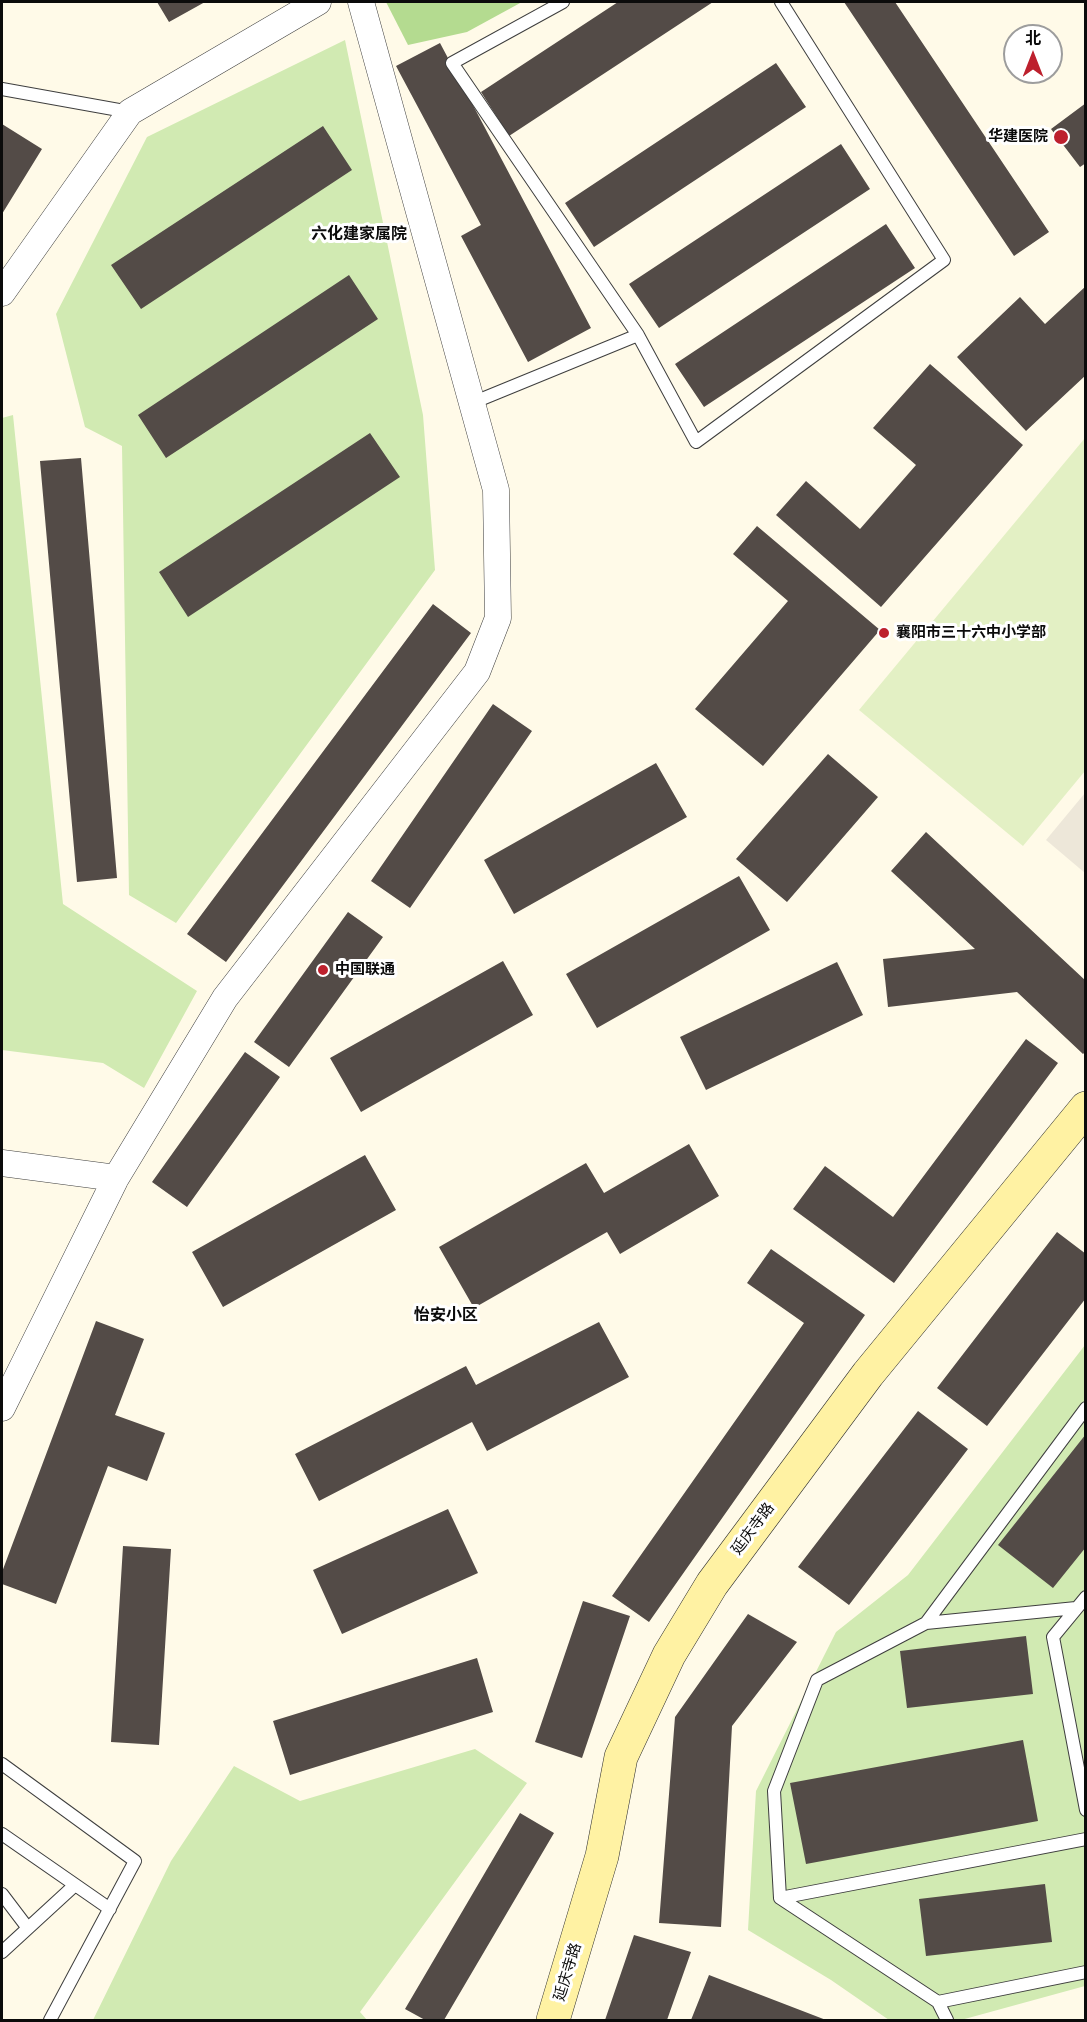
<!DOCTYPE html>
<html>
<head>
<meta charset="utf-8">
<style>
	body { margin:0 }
	#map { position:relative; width:1087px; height:2022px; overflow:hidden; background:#fffae8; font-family:Lora,"Noto Sans SC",serif }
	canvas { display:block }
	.frame { position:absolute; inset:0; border:3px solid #0b0b0b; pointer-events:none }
	.north { position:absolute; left:1003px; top:24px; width:60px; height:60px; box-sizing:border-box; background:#fff; border:2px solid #9d9d9d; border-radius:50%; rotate:0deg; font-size:16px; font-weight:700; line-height:24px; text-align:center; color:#0b0b0b }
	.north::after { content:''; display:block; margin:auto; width:21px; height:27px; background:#bd202d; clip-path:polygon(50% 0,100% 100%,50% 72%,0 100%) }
</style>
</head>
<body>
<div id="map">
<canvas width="1087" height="2022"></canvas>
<div class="frame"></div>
<div class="north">北</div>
</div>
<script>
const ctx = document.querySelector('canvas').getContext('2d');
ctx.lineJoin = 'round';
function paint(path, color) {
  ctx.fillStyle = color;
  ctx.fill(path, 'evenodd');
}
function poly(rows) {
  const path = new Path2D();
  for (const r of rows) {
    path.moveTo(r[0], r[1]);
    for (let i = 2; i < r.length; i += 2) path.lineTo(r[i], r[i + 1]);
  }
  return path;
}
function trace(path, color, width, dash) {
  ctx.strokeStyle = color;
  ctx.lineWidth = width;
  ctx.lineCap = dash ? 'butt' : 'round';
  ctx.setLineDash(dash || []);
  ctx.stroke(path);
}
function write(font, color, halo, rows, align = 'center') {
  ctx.font = font + ' Lora,"Noto Sans SC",serif';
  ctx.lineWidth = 6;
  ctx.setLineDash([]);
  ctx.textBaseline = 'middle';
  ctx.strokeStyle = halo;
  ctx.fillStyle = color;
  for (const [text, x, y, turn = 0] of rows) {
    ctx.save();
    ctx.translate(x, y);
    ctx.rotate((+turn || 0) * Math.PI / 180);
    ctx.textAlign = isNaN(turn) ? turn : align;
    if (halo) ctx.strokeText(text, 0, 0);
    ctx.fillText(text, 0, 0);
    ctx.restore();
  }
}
paint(poly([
	[345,40,423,415,435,570,176,923,129,895,122,446,85,427,56,314,147,137],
	[13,415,63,904,197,991,144,1088,103,1063,2,1050,2,418],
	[1085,1345,1085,1986,961,2020,889,2020,831,1980,748,1930,756,1791,836,1632,908,1575],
	[475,1749,527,1783,360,2012,367,2020,93,2020,171,1861,234,1766,300,1801]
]), '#d1eab2');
paint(poly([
	[386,2,522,2,467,32,408,45]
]), '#b4db90');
paint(poly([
	[1085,438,1085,771,1023,846,859,710]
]), '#e3f0c4');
paint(poly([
	[1085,793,1085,873,1046,840]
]), '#ede7d9');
paint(poly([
	[157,2,205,2,169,22],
	[618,2,713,2,509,136,481,92],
	[844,2,895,2,1049,232,1014,256],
	[440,43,591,328,528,362,461,236,481,225,396,66],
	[776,63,806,107,594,247,565,203],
	[1086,103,1086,163,1080,167,1051,129],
	[2,124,42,149,2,214],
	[323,126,352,170,141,309,111,265],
	[841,144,870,189,659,328,629,284],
	[886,224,915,268,704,407,675,364],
	[349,275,378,319,166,458,138,415],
	[1086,286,1086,375,1026,431,957,357,1020,297,1045,324],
	[930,364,1023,445,881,607,776,515,806,481,860,529,916,465,873,428],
	[370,433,400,477,188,617,159,572],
	[81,458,117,878,77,882,40,461],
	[757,526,880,630,763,766,695,709,788,601,733,554],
	[433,604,471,633,226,962,187,934],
	[493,704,532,731,410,908,371,881],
	[828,754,878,797,787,902,736,859],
	[656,763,687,817,514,914,484,860],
	[926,832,1086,981,1086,1051,1083,1054,1017,992,888,1007,883,959,975,949,891,871],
	[739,876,770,930,597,1028,566,974],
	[348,912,383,937,289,1067,254,1042],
	[503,961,533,1015,361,1112,330,1058],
	[837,962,863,1015,706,1090,680,1037],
	[1026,1039,1058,1063,894,1283,793,1209,825,1166,893,1217],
	[245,1052,280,1077,187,1207,152,1182],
	[689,1144,719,1196,620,1254,607,1232,474,1308,439,1247,586,1163,604,1193],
	[365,1155,396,1210,223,1307,192,1252],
	[1057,1232,1086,1254,1086,1298,987,1426,937,1388],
	[771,1249,865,1315,649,1622,612,1596,804,1323,747,1283],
	[96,1321,144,1339,115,1415,165,1433,147,1481,108,1466,56,1604,2,1584,2,1572],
	[599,1322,629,1377,487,1451,472,1422,319,1501,295,1454,466,1366,476,1385],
	[918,1411,968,1449,849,1605,798,1567],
	[1086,1434,1086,1547,1053,1588,998,1545],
	[448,1509,478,1573,342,1634,313,1570],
	[123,1546,171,1549,159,1745,111,1742],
	[583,1601,630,1616,582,1758,535,1742],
	[748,1614,797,1642,732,1726,721,1927,659,1923,675,1717],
	[1026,1636,1033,1694,907,1708,900,1651],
	[477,1658,493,1712,290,1775,273,1721],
	[1023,1740,1038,1821,806,1864,790,1783],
	[520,1813,554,1833,444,2020,425,2020,405,2009],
	[1045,1884,1052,1942,926,1956,919,1899],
	[634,1935,691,1952,667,2020,605,2020],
	[709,1975,826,2020,691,2020]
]), '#534b47');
const lane = poly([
	[2,89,130,112],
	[638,335,696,442,944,260,781,2],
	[472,403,638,335,452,63,563,2],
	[1086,1597,1053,1637,1086,1810],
	[1076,1608,926,1623,1086,1408],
	[2,1764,135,1861,50,2020],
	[2,1834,110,1909],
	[2,1894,27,1927],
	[780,1898,774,1791,817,1680,926,1623],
	[780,1898,938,2002,1086,1972],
	[780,1898,1086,1839],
	[2,1952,75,1885],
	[938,2002,947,2020]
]);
const street = poly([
	[2,293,130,112,318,2],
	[2,1163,116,1178],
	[2,1408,116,1178,225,998,477,672,498,618,496,490,361,2]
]);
const secondary = poly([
	[553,2020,602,1856,621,1757,669,1655,712,1584,868,1374,1086,1108]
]);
trace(lane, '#3e3e3e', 14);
trace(street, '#3e3e3e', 27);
trace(secondary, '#2d2d2d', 34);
trace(lane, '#fff', 12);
trace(street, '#fff', 26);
trace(secondary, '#fff2a3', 33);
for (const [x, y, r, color] of [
	[1061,137,8,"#bd202d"],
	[884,633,6,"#bd202d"],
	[323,970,6,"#bd202d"]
]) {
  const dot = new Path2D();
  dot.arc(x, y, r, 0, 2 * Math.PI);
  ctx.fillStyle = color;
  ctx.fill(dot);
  trace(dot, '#fff', 2);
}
write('bold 15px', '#0b0b0b', '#fff', [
	["华建医院",1048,137,"right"],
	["襄阳市三十六中小学部",896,633],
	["中国联通",335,970]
], 'left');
write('15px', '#0b0b0b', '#fff', [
	["延庆寺路",753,1529,-53],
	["延庆寺路",568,1972,-73]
]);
write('bold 16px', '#0b0b0b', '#fff', [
	["六化建家属院",359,234],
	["怡安小区",446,1315]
]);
</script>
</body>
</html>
